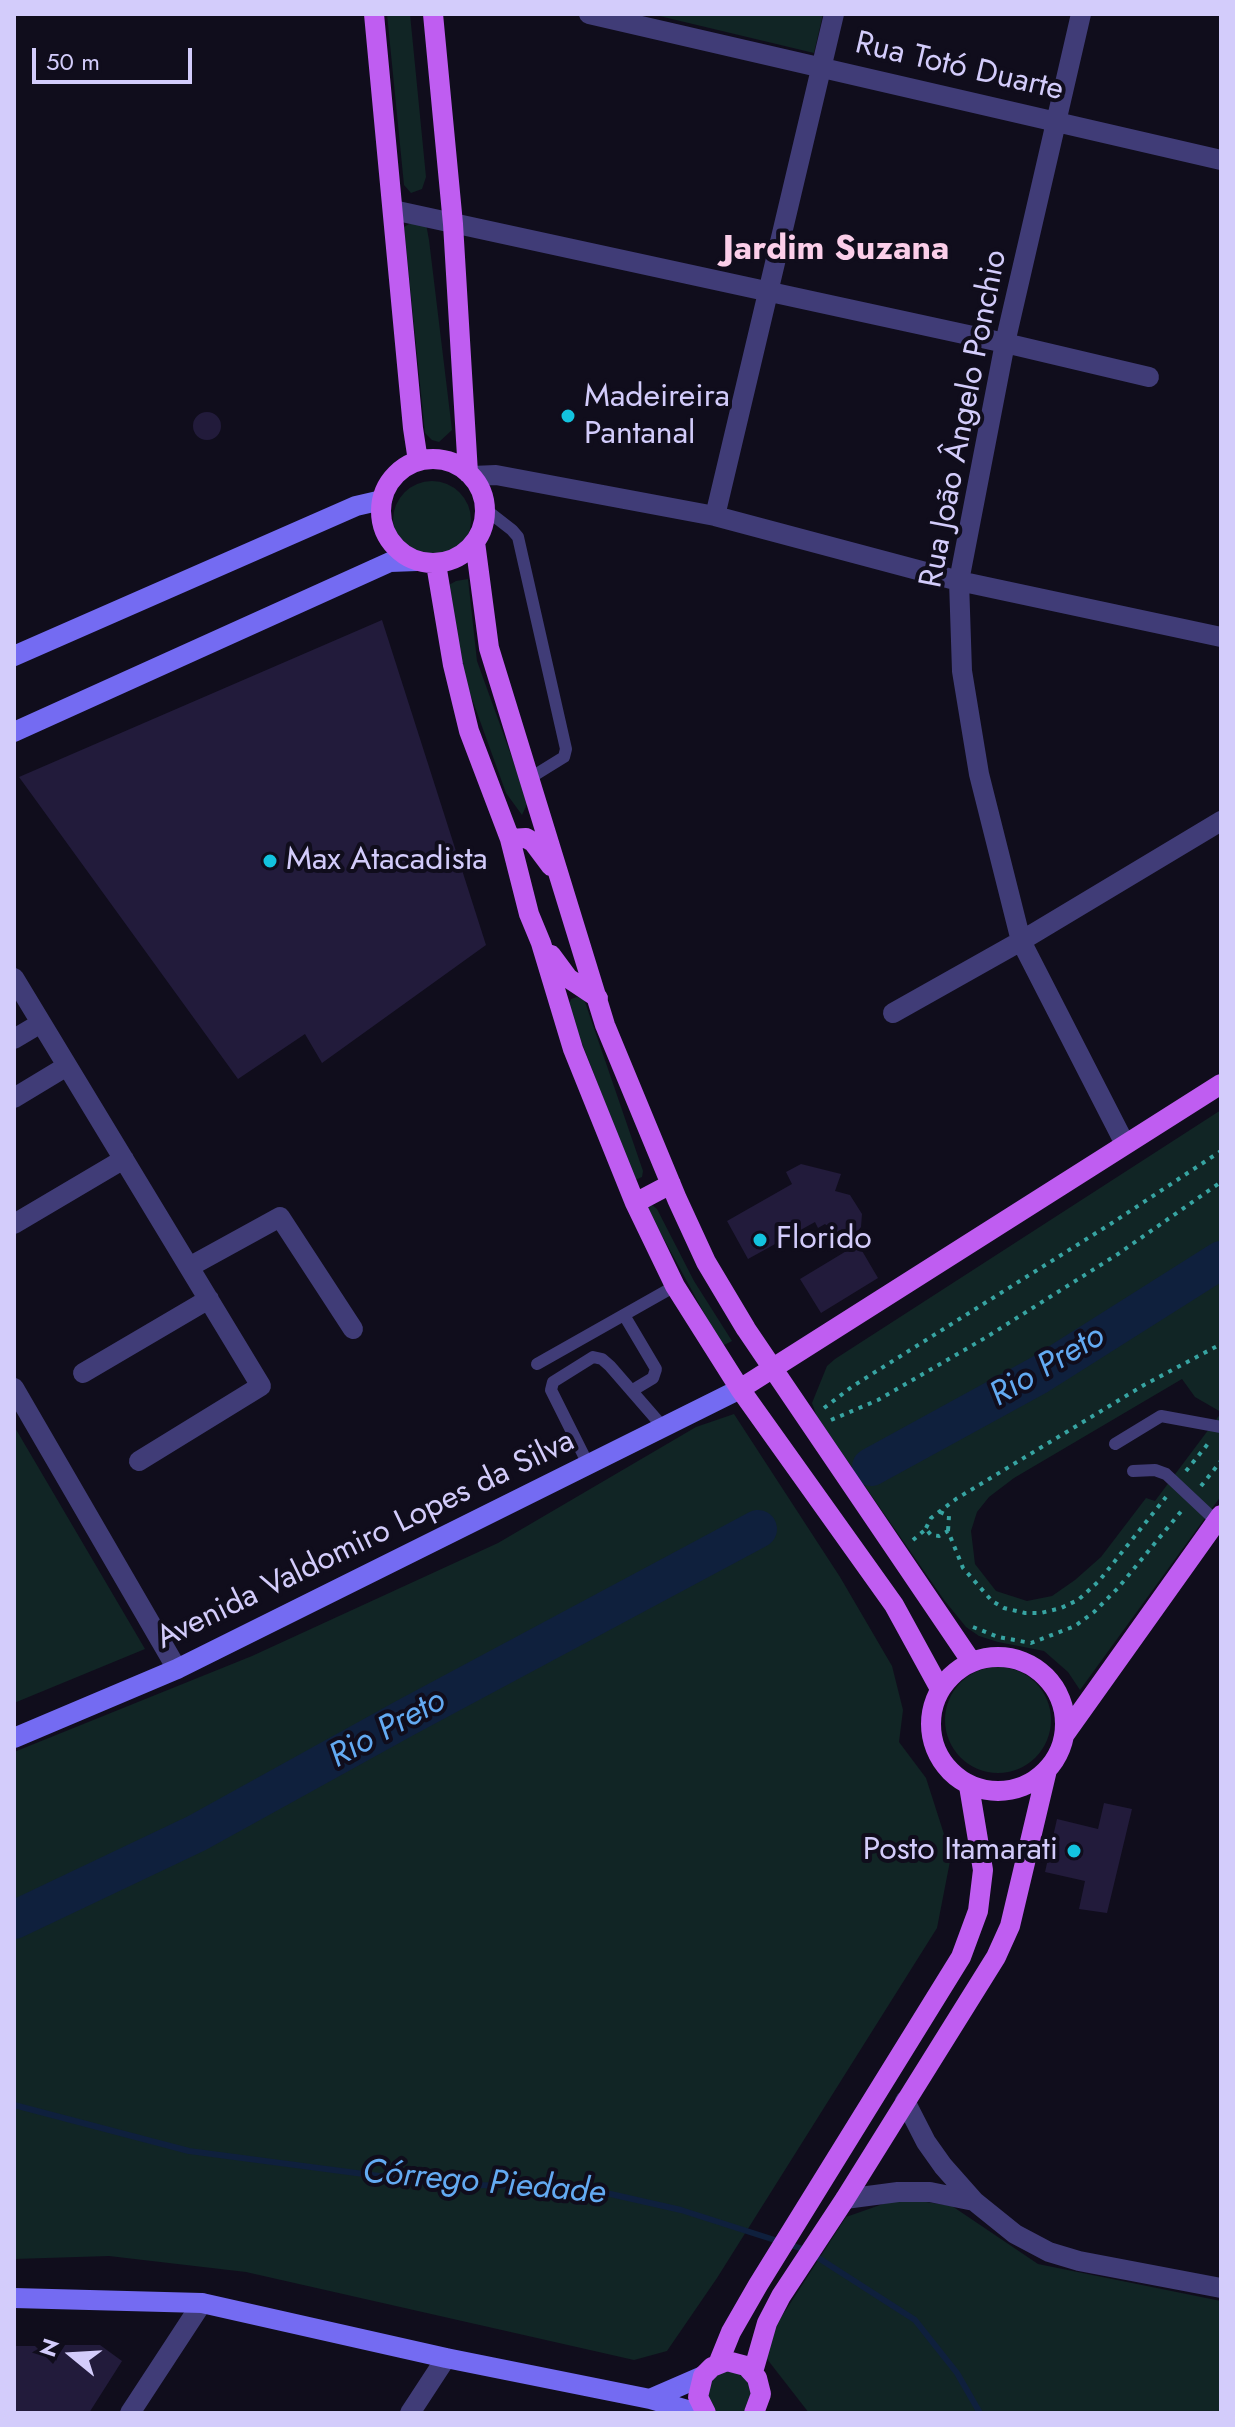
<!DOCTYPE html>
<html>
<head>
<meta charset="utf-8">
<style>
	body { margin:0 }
	#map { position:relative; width:1235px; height:2427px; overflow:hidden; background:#100d1c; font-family:Jost,sans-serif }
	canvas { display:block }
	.frame { position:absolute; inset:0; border:16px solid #d3ccfb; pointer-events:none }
	.north { position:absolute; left:32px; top:2315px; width:80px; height:80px; -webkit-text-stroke:6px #100d1c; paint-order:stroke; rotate:288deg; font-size:22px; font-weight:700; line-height:32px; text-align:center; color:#d3ccfb }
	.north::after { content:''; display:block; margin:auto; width:28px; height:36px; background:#d3ccfb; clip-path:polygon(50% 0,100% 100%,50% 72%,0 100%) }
	.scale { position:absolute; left:32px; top:48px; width:160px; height:36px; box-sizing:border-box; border:4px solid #d3ccfb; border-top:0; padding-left:10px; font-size:24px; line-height:28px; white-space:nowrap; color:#d3ccfb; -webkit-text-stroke:6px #100d1c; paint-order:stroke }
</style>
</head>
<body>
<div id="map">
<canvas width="1235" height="2427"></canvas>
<div class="frame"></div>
<div class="north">N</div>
<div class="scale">50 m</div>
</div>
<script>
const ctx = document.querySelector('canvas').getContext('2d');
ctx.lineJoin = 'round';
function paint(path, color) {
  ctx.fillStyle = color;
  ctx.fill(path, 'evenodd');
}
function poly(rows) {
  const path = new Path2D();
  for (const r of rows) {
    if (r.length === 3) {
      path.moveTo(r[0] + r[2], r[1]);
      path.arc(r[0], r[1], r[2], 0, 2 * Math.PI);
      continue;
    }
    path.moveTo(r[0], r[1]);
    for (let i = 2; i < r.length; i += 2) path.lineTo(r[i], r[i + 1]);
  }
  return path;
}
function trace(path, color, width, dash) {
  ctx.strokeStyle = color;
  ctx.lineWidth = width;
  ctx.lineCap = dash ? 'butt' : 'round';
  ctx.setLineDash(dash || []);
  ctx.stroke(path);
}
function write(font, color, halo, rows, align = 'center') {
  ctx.font = font + ' Jost,sans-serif';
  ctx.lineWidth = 8;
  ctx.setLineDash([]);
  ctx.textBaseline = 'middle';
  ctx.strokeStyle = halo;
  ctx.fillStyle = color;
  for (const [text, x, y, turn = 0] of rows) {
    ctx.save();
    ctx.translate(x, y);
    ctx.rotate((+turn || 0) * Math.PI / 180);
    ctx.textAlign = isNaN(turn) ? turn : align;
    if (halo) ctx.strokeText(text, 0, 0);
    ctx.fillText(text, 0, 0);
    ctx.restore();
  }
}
paint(poly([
	[387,14,410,14,426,177,422,189,411,193,404,185],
	[651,14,823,14,814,53],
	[416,220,426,224,429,240,452,430,439,442,432,440,425,433,404,227],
	[432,520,39],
	[468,579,477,661,528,802,522,815,506,793,458,660,447,586,456,581],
	[577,997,584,999,643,1171,642,1177,635,1180,568,1007,571,999],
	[1221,1110,1221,1412,1195,1397,1182,1379,1014,1478,989,1497,977,1512,971,1531,975,1564,996,1591,1027,1601,1052,1596,1075,1580,1101,1557,1146,1498,1155,1501,1221,1413,1221,1496,1080,1690,1068,1672,1044,1651,998,1642,979,1636,966,1627,944,1600,817,1417,812,1403,827,1366,835,1359],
	[651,1204,657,1209,694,1281,732,1341,722,1346,646,1206],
	[734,1414,840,1577,892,1666,903,1710,899,1742,926,1778,951,1856,937,1928,717,2278,667,2351,634,2360,246,2272,109,2256,14,2259,14,1752,252,1656,498,1543,696,1427],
	[14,1426,145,1649,14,1703],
	[998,1720,53],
	[900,2198,952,2206,1038,2264,1221,2301,1221,2413,809,2413,760,2350,846,2217],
	[719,2371,741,2372,752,2387,750,2405,744,2412,716,2413,713,2411,705,2388]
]), '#112525');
trace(poly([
	[14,2105,189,2151,440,2184,584,2188,681,2210,806,2250,915,2320,957,2373,980,2413]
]), '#0f203d', 6);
trace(poly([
	[871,1467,1039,1375,1221,1260],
	[14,1920,197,1833,405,1718,758,1529]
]), '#0f203d', 38);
paint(poly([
	[207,426,14],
	[382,620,486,945,322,1063,305,1034,238,1079,19,777],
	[801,1164,841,1174,835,1191,850,1195,862,1214,861,1227,849,1242,825,1224,818,1228,815,1222,748,1259,727,1221,792,1184,786,1172],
	[858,1244,878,1278,821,1313,800,1279],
	[1104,1803,1132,1809,1107,1913,1079,1909,1085,1881,1045,1872,1057,1819,1098,1829],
	[65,2345,100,2345,122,2361,89,2413,14,2413,14,2346,35,2346,53,2364]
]), '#221b3b');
trace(poly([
	[824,1408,853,1386,1112,1223,1221,1151],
	[831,1420,878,1400,985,1338,1118,1254,1221,1182],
	[1186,1471,1211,1440],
	[1201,1486,1221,1461],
	[940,1512,949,1516,948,1531],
	[926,1528,931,1518,956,1499,1144,1385,1221,1344],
	[913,1540,926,1529,931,1535,939,1536,948,1531,963,1568,992,1601,1004,1608,1025,1613,1041,1613,1061,1608,1078,1600,1099,1581,1166,1497],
	[973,1627,998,1637,1031,1643,1075,1626,1094,1612,1118,1588,1183,1509]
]), '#37a4a2', 4, [4, 6]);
trace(poly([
	[485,509,512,530,518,537,566,749,564,757,530,778],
	[624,1315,656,1369,653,1378,633,1390],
	[537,1364,675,1286],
	[1115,1444,1161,1416,1221,1427],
	[588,1464,551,1390,553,1382,593,1357,602,1359,610,1366,663,1427],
	[1133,1471,1155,1470,1166,1474,1216,1521]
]), '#403c77', 12);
trace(poly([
	[589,14,1221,160],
	[1081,14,1005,343,959,581,962,671,979,774,1021,941,1125,1144],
	[393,210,1005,343,1149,377],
	[472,476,496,475,715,516,959,581,1221,637],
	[715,516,834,14],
	[14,978,261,1386,139,1461],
	[893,1013,1021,941,1221,821],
	[14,1039,41,1023],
	[14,1098,67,1066],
	[14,1224,124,1159],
	[189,1267,280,1217,353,1329],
	[83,1373,209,1299],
	[14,1388,177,1669],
	[905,2101,926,2142,943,2166,974,2201,1015,2234,1049,2252,1079,2261,1221,2288],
	[845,2199,898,2192,930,2192,974,2201],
	[130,2413,202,2303],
	[410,2413,446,2358]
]), '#403c77', 20);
trace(poly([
	[14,656,356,506,382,500],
	[14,732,390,562,417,561],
	[14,1738,177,1669,740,1389],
	[14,2298,202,2303,446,2358,650,2399,698,2413],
	[650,2399,703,2376]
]), '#746bf2', 20);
trace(poly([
	[374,14,413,428,418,461],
	[433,14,453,224,468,473],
	[433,511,52],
	[475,542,489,648,605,1025,677,1199,706,1262,746,1329,971,1661],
	[436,564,453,665,469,731,510,839,529,914,541,943,573,1049,635,1203,675,1286,740,1389,894,1605,940,1689],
	[510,839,526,838,533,842,551,866],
	[551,955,568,978,598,998],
	[635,1203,671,1184],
	[740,1389,1221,1084],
	[998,1724,67],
	[1065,1734,1221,1515],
	[718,2364,731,2332,758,2285,961,1957,978,1911,983,1870,969,1786],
	[753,2372,767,2323,781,2296,845,2199,996,1957,1010,1926,1047,1770],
	[706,2413,698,2397,703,2376,712,2367,727,2361,746,2366,757,2378,761,2394,754,2413]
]), '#bf5df1', 20);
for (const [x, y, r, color] of [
	[568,416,8,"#13c3df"],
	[270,861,8,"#13c3df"],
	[760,1240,8,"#13c3df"],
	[1074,1851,8,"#13c3df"]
]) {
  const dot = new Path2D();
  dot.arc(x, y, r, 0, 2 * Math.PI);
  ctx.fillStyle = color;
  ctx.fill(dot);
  trace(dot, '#100d1c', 3);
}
write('32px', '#d3ccfb', '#100d1c', [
	["Rua Totó Duarte",959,68,13],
	["Rua João Ângelo Ponchio",965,419,-79],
	["Avenida Valdomiro Lopes da Silva",366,1541,-26]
]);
write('32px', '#d3ccfb', '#100d1c', [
	["Madeireira",584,398],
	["Pantanal",584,435],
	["Max Atacadista",286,861],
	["Florido",776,1240],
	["Posto Itamarati",1058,1851,"right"]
], 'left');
write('bold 34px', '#fbcee9', '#100d1c', [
	["Jardim Suzana",836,251]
]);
write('italic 34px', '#63aaf2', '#100d1c', [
	["Rio Preto",1048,1367,-31],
	["Rio Preto",388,1730,-29],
	["Córrego Piedade",484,2184,5]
]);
</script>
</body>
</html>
